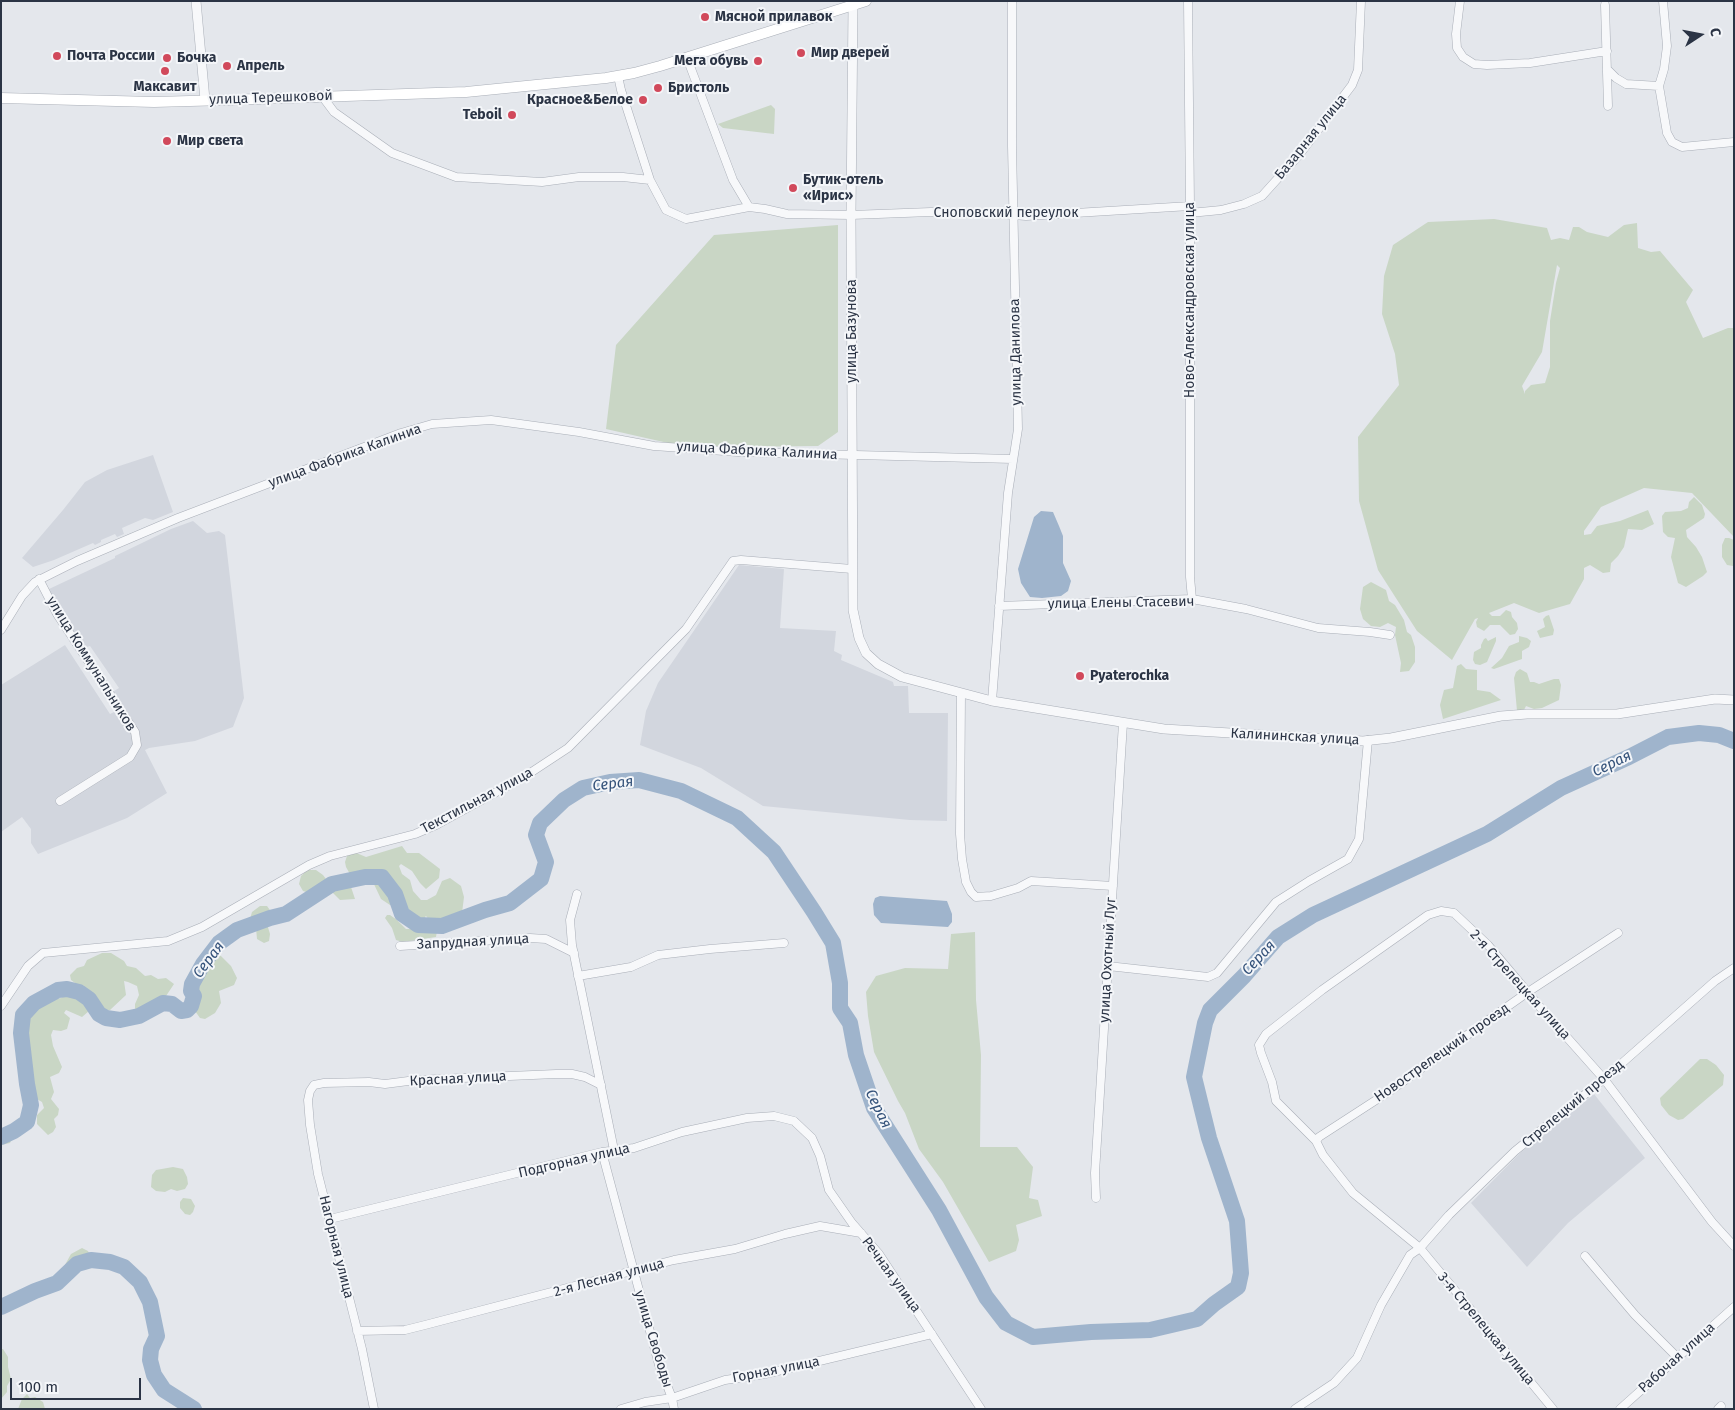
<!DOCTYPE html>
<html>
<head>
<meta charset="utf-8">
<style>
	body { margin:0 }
	#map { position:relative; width:1735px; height:1410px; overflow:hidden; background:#e4e7ec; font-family:"Fira Sans",sans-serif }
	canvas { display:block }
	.frame { position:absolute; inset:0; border:2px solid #2b3445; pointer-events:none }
	.north { position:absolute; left:1675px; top:10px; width:50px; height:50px; -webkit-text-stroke:4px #f4f6f9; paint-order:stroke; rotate:79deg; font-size:14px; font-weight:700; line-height:20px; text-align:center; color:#2b3445 }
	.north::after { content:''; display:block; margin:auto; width:18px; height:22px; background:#2b3445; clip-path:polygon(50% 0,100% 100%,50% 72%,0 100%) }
	.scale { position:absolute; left:10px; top:1378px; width:131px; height:22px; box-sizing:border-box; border:2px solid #2b3445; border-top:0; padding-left:6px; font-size:15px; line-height:18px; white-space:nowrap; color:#2b3445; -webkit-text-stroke:4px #f4f6f9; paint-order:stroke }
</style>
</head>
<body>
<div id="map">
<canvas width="1735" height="1410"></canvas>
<div class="frame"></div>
<div class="north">С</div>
<div class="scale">100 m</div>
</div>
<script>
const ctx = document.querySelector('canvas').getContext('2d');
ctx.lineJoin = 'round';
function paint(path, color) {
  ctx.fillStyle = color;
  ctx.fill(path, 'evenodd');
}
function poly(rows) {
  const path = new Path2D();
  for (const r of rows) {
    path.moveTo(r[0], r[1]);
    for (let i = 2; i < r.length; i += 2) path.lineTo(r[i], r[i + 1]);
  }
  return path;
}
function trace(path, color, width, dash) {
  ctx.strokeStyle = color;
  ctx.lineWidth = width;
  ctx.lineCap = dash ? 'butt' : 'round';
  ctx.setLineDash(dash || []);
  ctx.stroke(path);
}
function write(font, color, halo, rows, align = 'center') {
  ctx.font = font + ' "Fira Sans",sans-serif';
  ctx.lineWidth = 4;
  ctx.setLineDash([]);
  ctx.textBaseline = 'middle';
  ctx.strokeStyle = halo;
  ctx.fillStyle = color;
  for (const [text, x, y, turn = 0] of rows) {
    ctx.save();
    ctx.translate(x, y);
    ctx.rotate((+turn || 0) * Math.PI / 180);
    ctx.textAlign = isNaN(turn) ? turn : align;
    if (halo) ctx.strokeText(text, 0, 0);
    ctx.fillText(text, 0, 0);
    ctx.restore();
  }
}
paint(poly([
	[153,455,173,512,153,520,145,518,122,528,124,534,117,537,115,534,101,540,101,542,95,545,93,543,54,560,33,567,22,558,63,510,85,482,107,470],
	[193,521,207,533,219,531,225,535,244,698,233,727,195,741,149,748,145,750,167,793,127,818,38,854,31,843,31,829,22,817,1,832,1,685,65,645,110,714,116,711,111,693,119,688,90,646,83,648,55,604,49,589,115,558,115,556,171,529],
	[739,565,784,569,780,628,836,631,834,651,842,655,841,660,893,682,894,686,908,686,909,713,948,713,947,821,910,820,763,806,701,768,640,745,646,711,658,683],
	[1594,1094,1645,1158,1568,1223,1527,1267,1471,1203,1520,1153]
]), '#d2d6de');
paint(poly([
	[771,105,775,109,774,134,723,128,718,124],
	[1494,219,1547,228,1551,240,1560,238,1569,240,1573,227,1579,227,1587,232,1608,237,1624,225,1637,223,1638,248,1651,252,1660,251,1693,290,1686,302,1703,338,1728,328,1734,328,1734,537,1692,493,1644,488,1601,507,1584,531,1584,535,1591,534,1597,526,1620,521,1648,510,1654,524,1642,530,1628,529,1624,547,1618,556,1611,563,1610,572,1603,573,1590,565,1584,568,1584,579,1570,604,1539,613,1514,603,1489,613,1492,616,1500,616,1506,610,1511,612,1512,617,1517,623,1518,629,1515,634,1510,635,1500,625,1490,625,1484,631,1477,627,1476,622,1478,618,1475,619,1452,660,1417,631,1378,570,1359,501,1358,437,1399,385,1395,354,1382,314,1384,276,1393,245,1428,222],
	[1557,265,1560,268,1556,283,1550,321,1550,367,1545,383,1531,385,1525,391,1525,394,1522,386,1542,352],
	[838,225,838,432,818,446,728,447,668,443,606,429,616,345,714,235],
	[1694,497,1702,505,1705,514,1704,518,1686,530,1687,537,1696,547,1702,557,1707,572,1703,576,1686,587,1678,583,1671,557,1675,538,1668,537,1663,532,1662,516,1665,512,1681,511,1688,508,1689,502],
	[1725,538,1729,538,1734,540,1733,566,1727,565,1722,557,1722,545],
	[1371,582,1386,590,1389,601,1395,605,1404,620,1407,632,1411,635,1415,647,1415,662,1409,671,1400,672,1401,663,1395,635,1396,627,1388,623,1380,627,1371,626,1363,619,1360,609,1363,587],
	[1549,615,1554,630,1553,635,1540,638,1537,631,1545,627,1543,619,1546,616],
	[1519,636,1527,638,1531,641,1529,647,1522,651,1522,659,1494,669,1491,668,1502,658,1509,646,1519,642],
	[1496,637,1496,641,1487,662,1480,665,1475,664,1473,660,1474,652,1481,648,1481,645,1484,639,1486,638,1488,641],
	[1461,664,1466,669,1477,670,1477,690,1490,692,1501,700,1443,719,1440,705,1444,690,1453,688,1457,666],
	[1520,669,1527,673,1530,682,1534,682,1539,684,1554,679,1559,679,1561,685,1559,700,1542,708,1534,709,1526,706,1524,710,1517,711,1514,678,1516,672],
	[402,846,407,853,419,853,440,869,439,878,426,889,420,883,412,871,401,864,399,866,402,874,410,880,413,891,421,900,427,900,436,895,442,881,450,878,461,886,464,897,462,913,459,920,451,927,435,927,426,916,425,917,427,923,423,928,418,927,411,916,402,906,390,905,381,899,372,880,361,872,356,877,351,876,346,867,345,862,347,856,354,852,366,857],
	[307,870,316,870,323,875,326,879,326,883,309,893,303,891,299,884,301,876],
	[346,878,350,884,355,899,340,900,332,892,328,884,333,880],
	[260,906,267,906,272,913,271,921,267,924,270,934,269,941,264,943,257,939,256,928,250,919,252,912],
	[387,915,390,915,397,920,406,929,412,929,422,933,432,928,437,931,436,937,403,942,396,940,392,928,385,918],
	[975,932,976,1000,981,1055,980,1147,1017,1147,1033,1167,1029,1198,1038,1200,1042,1216,1016,1225,1019,1240,1016,1251,989,1262,943,1182,919,1149,905,1113,898,1101,874,1052,868,1016,866,992,876,976,905,968,948,969,951,934],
	[102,953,111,953,124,961,127,966,136,968,145,976,151,975,158,979,166,978,174,984,152,1017,142,1022,135,1014,135,1004,139,995,137,986,128,982,124,981,126,995,110,1010,104,1011,88,994,83,985,79,986,71,980,70,975,77,968,84,966,87,960],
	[214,955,220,955,231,966,237,978,234,985,219,991,221,1003,215,1013,205,1019,200,1018,195,1011,194,1003,197,993,194,985,198,975,211,958],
	[69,993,78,994,85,999,89,1011,82,1017,66,1010,64,1013,70,1018,67,1029,61,1031,53,1030,51,1035,53,1046,62,1067,59,1073,50,1077,54,1092,51,1099,59,1109,58,1115,54,1119,56,1127,53,1132,48,1135,37,1124,37,1115,44,1108,42,1102,25,1092,28,1083,27,1078,20,1076,19,1070,25,1045,21,1039,25,1030,25,1018,32,1008,46,1001,61,998],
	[1700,1059,1707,1059,1716,1065,1724,1075,1723,1085,1683,1119,1678,1120,1669,1115,1661,1105,1660,1098],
	[9,1127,14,1131,14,1135,10,1143,1,1145,1,1131],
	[173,1167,183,1169,187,1177,188,1184,185,1189,177,1191,171,1189,165,1192,156,1191,151,1187,152,1175,156,1170],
	[183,1198,191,1199,195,1206,193,1212,190,1215,185,1214,180,1208,180,1202],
	[82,1248,88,1251,90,1255,84,1264,78,1267,73,1277,68,1279,63,1277,61,1272,71,1254],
	[1,1349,3,1349,8,1357,8,1367,11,1379,7,1386,7,1392,1,1399],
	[27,1394,30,1398,35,1397,43,1402,45,1409,18,1409,22,1399]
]), '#c9d6c5');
paint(poly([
	[1041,511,1053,512,1059,526,1063,536,1063,563,1071,581,1068,591,1061,596,1042,598,1030,597,1021,583,1018,569,1034,517],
	[880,896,947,901,952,914,952,922,948,927,881,923,874,915,873,904,875,898]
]), '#9fb4cc');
trace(poly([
	[1,1137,14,1131,27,1122,31,1105,27,1084,21,1033,23,1015,34,1003,58,990,67,989,79,992,89,999,99,1014,106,1018,120,1020,139,1016,163,1003,172,1004,181,1011,187,1010,191,1006,194,996,191,991,192,984,203,964,219,943,237,930,270,918,286,914,332,884,365,877,382,877,395,894,402,914,418,925,442,926,485,910,510,903,541,879,546,862,536,835,540,823,564,800,583,788,610,782,639,780,681,791,737,818,774,852,814,912,833,943,840,983,840,1008,850,1023,856,1055,874,1108,939,1210,986,1297,1006,1323,1033,1337,1091,1332,1150,1330,1197,1319,1214,1304,1238,1287,1241,1273,1237,1221,1209,1138,1194,1077,1205,1023,1210,1010,1244,976,1278,937,1313,915,1487,834,1561,788,1629,757,1668,737,1699,733,1719,735,1734,741],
	[1,1307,35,1291,57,1283,77,1264,91,1260,110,1262,124,1267,140,1282,150,1302,157,1336,151,1349,150,1360,154,1375,164,1390,194,1409]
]), '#9fb4cc', 16);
const minor = poly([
	[1188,1,1190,206,1190,577,1192,599],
	[1460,1,1456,34,1457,48,1463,57,1474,64,1487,65,1530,63,1607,51],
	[1663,1,1667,46,1664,69,1659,86,1667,133,1672,142,1682,147,1734,142],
	[1605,5,1608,106],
	[687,58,733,180,749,207],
	[1607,69,1616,78,1626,84,1659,86],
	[618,76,621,90,650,180],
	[322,96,334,112,392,153,456,177,542,182,579,177,623,177,650,180,666,210,686,219,749,207,765,209,787,214,851,215,931,212,1000,214,1026,216,1190,206],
	[1190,213,1221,210,1244,204,1262,196,1299,155,1352,85,1358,70,1361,1],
	[39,579,57,614,135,732,137,745,130,757,60,801],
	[999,606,1192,599,1246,609,1318,628,1370,632,1390,635],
	[1,630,22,596,35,582,77,561,178,518,401,433,432,424,491,420,579,432,654,446,738,452,1013,459],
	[961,693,960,834,962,859,966,882,971,892,976,897,991,896,1018,888,1031,881,1113,886],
	[992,701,1008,493,1018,429,1012,146,1012,1],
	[577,894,570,920,572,945,614,1150],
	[400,946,530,938,546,939,574,953],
	[1108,966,1208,977,1217,973,1276,902,1309,881,1348,859,1359,839,1368,740],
	[578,976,631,967,658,955,710,949,784,943],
	[1,1006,28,966,43,953,168,941,202,927,309,865,330,856,415,834,436,825,524,777,568,748,686,629,733,561,741,560,852,569],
	[1316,1141,1319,1137,1390,1091,1470,1033,1528,992,1618,933],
	[602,1152,659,1365,672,1398,674,1409],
	[1096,1198,1095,1173,1123,723],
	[330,1219,602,1152,634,1148,682,1132,747,1118,774,1116,794,1121,812,1138,820,1156,829,1190,852,1223,879,1254,981,1409],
	[1585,1256,1635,1315,1678,1358],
	[357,1331,405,1330,425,1325,674,1260,735,1249,785,1234,820,1226,861,1233],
	[374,1409,362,1349,318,1174,310,1125,308,1100,310,1091,314,1085,324,1083,369,1082,385,1084,416,1080,556,1074,572,1074,585,1077,601,1085],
	[621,1409,645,1402,672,1398,725,1380,765,1374,932,1334],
	[1295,1409,1334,1383,1357,1358,1381,1305,1410,1255,1420,1248,1449,1215,1515,1151,1604,1079,1715,981,1734,968],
	[1553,1409,1420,1248,1353,1193,1323,1155,1316,1141,1276,1101,1272,1082,1261,1053,1259,1045,1266,1034,1322,990,1428,915,1441,911,1454,913,1488,945,1540,1007,1604,1079,1712,1222,1734,1246],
	[1620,1409,1734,1307],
	[1718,1409,1721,1406]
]);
const tertiary = poly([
	[196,1,205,100],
	[853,6,851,215,853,610,859,638,866,653,878,664,902,677,992,701,1164,729,1363,741,1391,738,1501,716,1527,714,1617,714,1715,699,1734,700]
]);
const secondary = poly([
	[1,98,154,102,226,100,466,92,606,78,634,73,660,66,866,1]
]);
trace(minor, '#a9aeb7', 9);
trace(tertiary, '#a9aeb7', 10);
trace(secondary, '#a9aeb7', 11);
trace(minor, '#f7f8fa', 8);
trace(tertiary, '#f7f8fa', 9);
trace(secondary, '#fff', 10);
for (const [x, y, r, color] of [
	[705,17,5,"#d1495b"],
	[801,53,5,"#d1495b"],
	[57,56,5,"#d1495b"],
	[167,58,5,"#d1495b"],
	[758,61,5,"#d1495b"],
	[227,66,5,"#d1495b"],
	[165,71,5,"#d1495b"],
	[658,88,5,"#d1495b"],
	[643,100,5,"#d1495b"],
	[512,115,5,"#d1495b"],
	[167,141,5,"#d1495b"],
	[793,188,5,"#d1495b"],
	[1080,676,5,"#d1495b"]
]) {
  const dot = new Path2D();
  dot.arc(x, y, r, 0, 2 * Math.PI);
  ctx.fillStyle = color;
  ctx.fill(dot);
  trace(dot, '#f4f6f9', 2);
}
write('bold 14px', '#2b3445', '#f4f6f9', [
	["Мясной прилавок",715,17],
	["Мир дверей",811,53],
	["Почта России",67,56],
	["Бочка",177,58],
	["Мега обувь",748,61,"right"],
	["Апрель",237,66],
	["Максавит",165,87,"center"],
	["Бристоль",668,88],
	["Красное&Белое",633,100,"right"],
	["Teboil",502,115,"right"],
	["Мир света",177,141],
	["Бутик-отель",803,180],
	["«Ирис»",803,196],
	["Pyaterochka",1090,676]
], 'left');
write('14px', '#2b3445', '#f4f6f9', [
	["улица Терешковой",271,98,-2],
	["Базарная улица",1311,137,-51],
	["Сноповский переулок",1006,213],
	["Ново-Александровская улица",1190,300,-90],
	["улица Базунова",852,331,-90],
	["улица Данилова",1016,352,-91],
	["улица Фабрика Калиниа",757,451,3],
	["улица Фабрика Калиниа",345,456,-20],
	["улица Елены Стасевич",1121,603,-1],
	["улица Коммунальников",91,664,58],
	["Калининская улица",1295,737,3],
	["Текстильная улица",477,801,-28],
	["Запрудная улица",473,942,-3],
	["улица Охотный Луг",1108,960,-87],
	["2-я Стрелецкая улица",1520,985,48],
	["Новострелецкий проезд",1442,1053,-35],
	["Красная улица",458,1079,-3],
	["Стрелецкий проезд",1573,1104,-40],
	["Подгорная улица",574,1161,-13],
	["Нагорная улица",336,1247,76],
	["Речная улица",891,1275,54],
	["2-я Лесная улица",609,1278,-15],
	["3-я Стрелецкая улица",1486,1329,50],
	["улица Свободы",653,1339,73],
	["Рабочая улица",1677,1358,-42],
	["Горная улица",776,1370,-11]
]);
write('italic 15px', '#34527a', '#f4f6f9', [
	["Серая",1612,764,-26],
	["Серая",613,784,-7],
	["Серая",1259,958,-47],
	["Серая",209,960,-53],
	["Серая",878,1109,64]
]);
</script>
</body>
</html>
